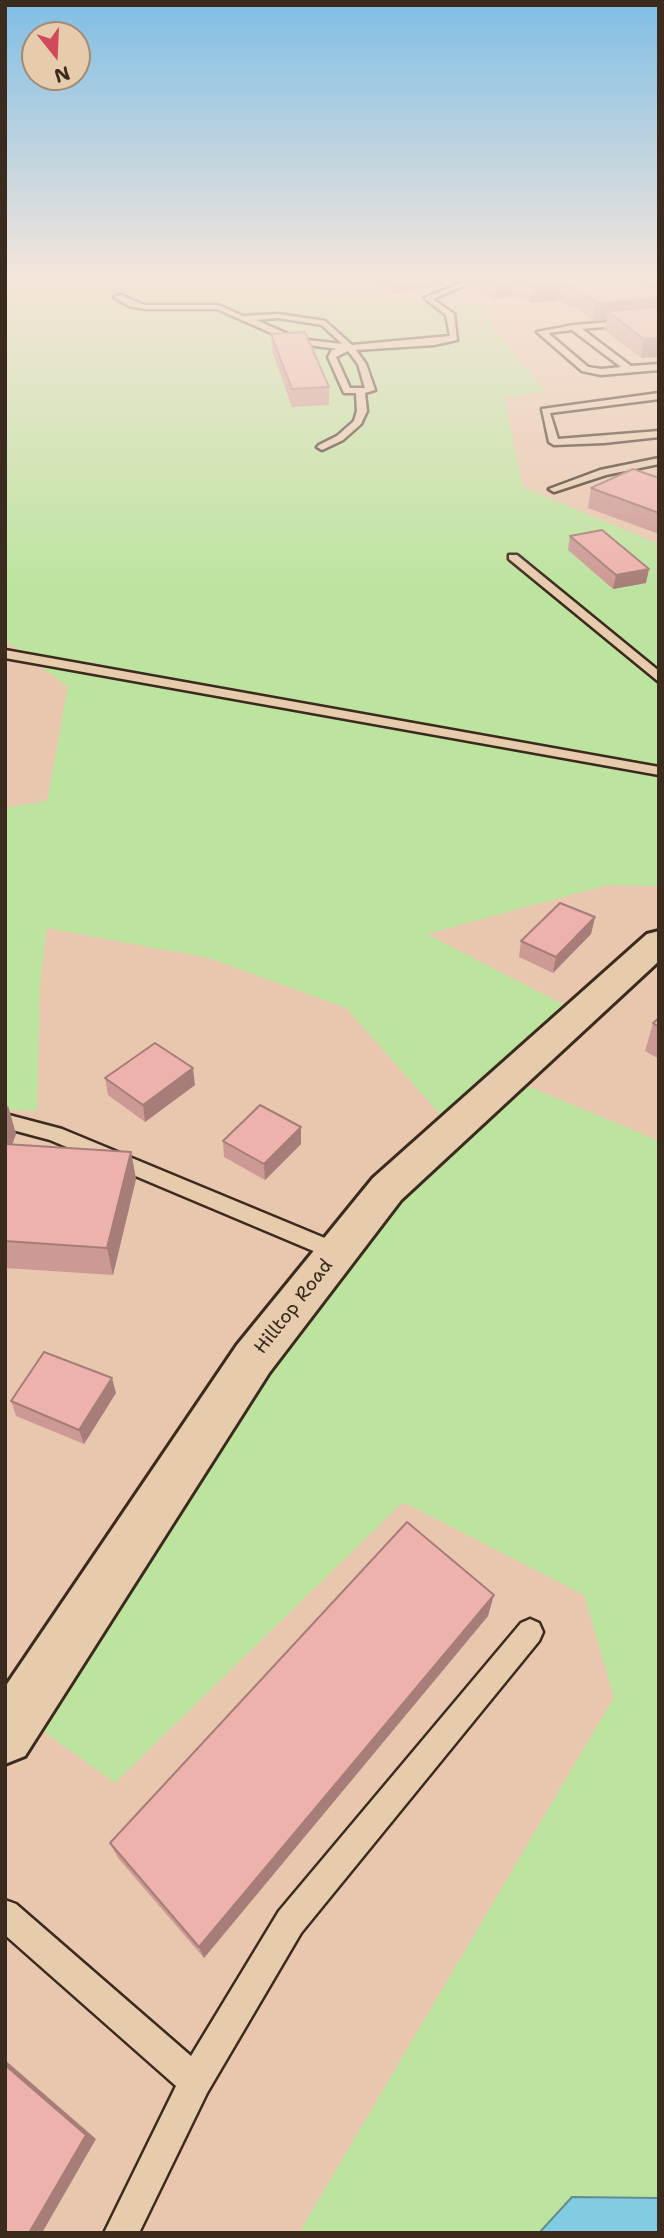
<!DOCTYPE html>
<html>
<head>
<meta charset="utf-8">
<style>
	body { margin:0 }
	#map { position:relative; width:664px; height:2238px; overflow:hidden; background:#e9c7ae; font-family:"Shantell Sans",sans-serif }
	canvas { display:block }
	.frame { position:absolute; inset:0; border:7px solid #3b2a1e; pointer-events:none }
	.north { position:absolute; left:21px; top:21px; width:70px; height:70px; box-sizing:border-box; background:#e6cbad; border:2px solid #a28b74; border-radius:50%; rotate:162deg; font-size:19px; font-weight:700; line-height:28px; text-align:center; color:#3b2a1e }
	.north::after { content:''; display:block; margin:auto; width:24px; height:32px; background:#d1495b; clip-path:polygon(50% 0,100% 100%,50% 72%,0 100%) }
</style>
</head>
<body>
<div id="map">
<canvas width="664" height="2238"></canvas>
<div class="frame"></div>
<div class="north">N</div>
</div>
<script>
const ctx = document.querySelector('canvas').getContext('2d');
ctx.lineJoin = 'round';
function paint(path, color) {
  ctx.fillStyle = color;
  ctx.fill(path, 'evenodd');
}
function poly(rows) {
  const path = new Path2D();
  for (const r of rows) {
    path.moveTo(r[0], r[1]);
    for (let i = 2; i < r.length; i += 2) path.lineTo(r[i], r[i + 1]);
  }
  return path;
}
function trace(path, color, width, dash) {
  ctx.strokeStyle = color;
  ctx.lineWidth = width;
  ctx.lineCap = dash ? 'butt' : 'round';
  ctx.setLineDash(dash || []);
  ctx.stroke(path);
}
function write(font, color, halo, rows, align = 'center') {
  ctx.font = font + ' "Shantell Sans",sans-serif';
  ctx.lineWidth = 7;
  ctx.setLineDash([]);
  ctx.textBaseline = 'middle';
  ctx.strokeStyle = halo;
  ctx.fillStyle = color;
  for (const [text, x, y, turn = 0] of rows) {
    ctx.save();
    ctx.translate(x, y);
    ctx.rotate((+turn || 0) * Math.PI / 180);
    ctx.textAlign = isNaN(turn) ? turn : align;
    if (halo) ctx.strokeText(text, 0, 0);
    ctx.fillText(text, 0, 0);
    ctx.restore();
  }
}
paint(poly([
	[5,278,314,278,310,285,343,301,482,304,495,331,546,391,504,398,523,487,659,544,659,886,607,885,427,934,570,1008,506,1077,659,1141,659,2233,299,2233,614,1697,584,1595,403,1502,115,1783,18,1713,452,1128,346,1008,209,958,47,928,40,984,37,1111,5,1110,5,808,47,801,68,687,5,640]
]), '#bce49f');
const water = poly([
	[572,2197,659,2198,659,2233,539,2233,572,2197]
]);
paint(water, '#81cce1');
trace(water, '#658b93', 2);
const lane = poly([
	[473,278,482,278,433,299,454,314,457,340,434,345,356,350,366,364,375,390,365,393,367,411,361,424,343,440,322,450,317,447,319,445,337,436,354,421,357,411,356,393,344,393,328,357,332,350,337,349,294,343,217,309,144,309,129,306,114,297,121,295,144,305,218,305,243,316,278,314,325,321,352,345,450,336,446,315,424,298,473,278],
	[278,318,322,325,342,344,299,339,256,320,278,318],
	[348,351,358,364,365,388,350,388,336,357,348,351],
	[659,318,659,322,582,329,631,366,659,364,659,370,601,375,582,371,537,332,574,325,659,318],
	[572,330,621,367,601,369,588,367,548,333,572,330],
	[659,393,659,399,550,413,558,439,659,431,659,437,604,443,554,445,549,442,542,409,659,393],
	[659,458,659,464,606,475,554,492,549,489,600,470,659,458],
	[509,555,517,555,659,671,659,682,509,559,509,555],
	[5,650,659,767,659,775,5,658,5,650],
	[5,1114,62,1129,344,1246,348,1252,344,1258,337,1261,330,1258,50,1140,5,1128,5,1114],
	[530,1619,539,1623,543,1632,539,1641,301,1933,207,2093,139,2233,104,2233,176,2086,5,1935,5,1900,16,1904,191,2056,279,1911,521,1623,530,1619]
]);
const secondary = poly([
	[659,931,659,961,401,1200,269,1373,25,1756,5,1764,5,1687,237,1345,373,1178,647,934,659,931]
]);
trace(lane, '#3b2a1e', 5);
trace(secondary, '#3b2a1e', 6);
paint(lane, '#e6cbad');
paint(secondary, '#e6cbad');
paint(poly([
	[357,278,659,278,652,288,659,289,659,357,641,358,604,330,606,320,593,321,578,309,558,301,531,303,513,296,494,300,464,288,465,278,452,284,396,294],
	[271,334,329,387,329,405,292,407,272,351],
	[659,478,659,534,588,508,591,488],
	[570,536,646,583,613,589,568,550],
	[595,917,591,934,553,973,519,957,521,941],
	[659,1018,659,1059,645,1051,653,1023],
	[105,1078,195,1085,145,1122,108,1095],
	[5,1105,8,1106,16,1134,12,1144,131,1152,136,1179,113,1275,5,1268],
	[301,1127,301,1144,265,1180,224,1157,223,1141],
	[116,1393,84,1444,16,1416,11,1401],
	[488,1616,204,1958,118,1858,110,1843]
]), '#cc9994');
paint(poly([
	[397,278,465,278,452,284,396,294],
	[515,278,513,296,494,300,496,282],
	[628,278,659,278,659,286,626,294],
	[560,283,558,301,531,303,533,285],
	[659,298,659,316,607,311,606,320,593,321,596,303],
	[659,338,659,357,641,358,644,339],
	[649,569,646,583,613,589,616,575],
	[595,917,591,934,553,973,556,957],
	[193,1068,195,1085,145,1122,143,1105],
	[8,1106,16,1134,5,1164,5,1112],
	[301,1127,301,1144,265,1180,264,1164],
	[131,1152,136,1179,113,1275,107,1248],
	[112,1378,116,1393,84,1444,79,1430],
	[494,1595,488,1616,204,1958,199,1947],
	[5,2060,96,2139,42,2233,29,2233]
]), '#a67d78');
const building = poly([
	[483,278,630,278,646,287,659,289,659,298,596,303,580,291,560,283,533,285,515,278,496,282,483,278],
	[659,307,659,338,644,339,607,311,659,307],
	[305,332,329,387,292,389,271,334,305,332],
	[633,469,659,478,659,513,591,488,633,469],
	[602,530,649,569,616,575,570,536,602,530],
	[560,903,595,917,556,957,521,941,560,903],
	[659,1018,659,1027,653,1023,659,1018],
	[155,1043,193,1068,143,1105,105,1078,155,1043],
	[260,1105,301,1127,264,1164,223,1141,260,1105],
	[5,1144,131,1152,107,1248,5,1241,5,1144],
	[44,1352,112,1378,79,1430,11,1401,44,1352],
	[407,1522,494,1595,199,1947,110,1843,407,1522],
	[5,2065,86,2135,29,2233,5,2233,5,2065]
]);
paint(building, '#edb2ac');
trace(building, '#a67d78', 2);
const sky = ctx.createLinearGradient(0, 0, 0, 591);
sky.addColorStop(0, '#7fbee5');
sky.addColorStop(0.47, '#f5e6db');
sky.addColorStop(1, '#f5e6db00');
ctx.fillStyle = sky;
ctx.fillRect(0, 0, 664, 591);
write('19px', '#3b2a1e', '#e6cbad', [
	["Hilltop Road",294,1307,-52]
]);
</script>
</body>
</html>
